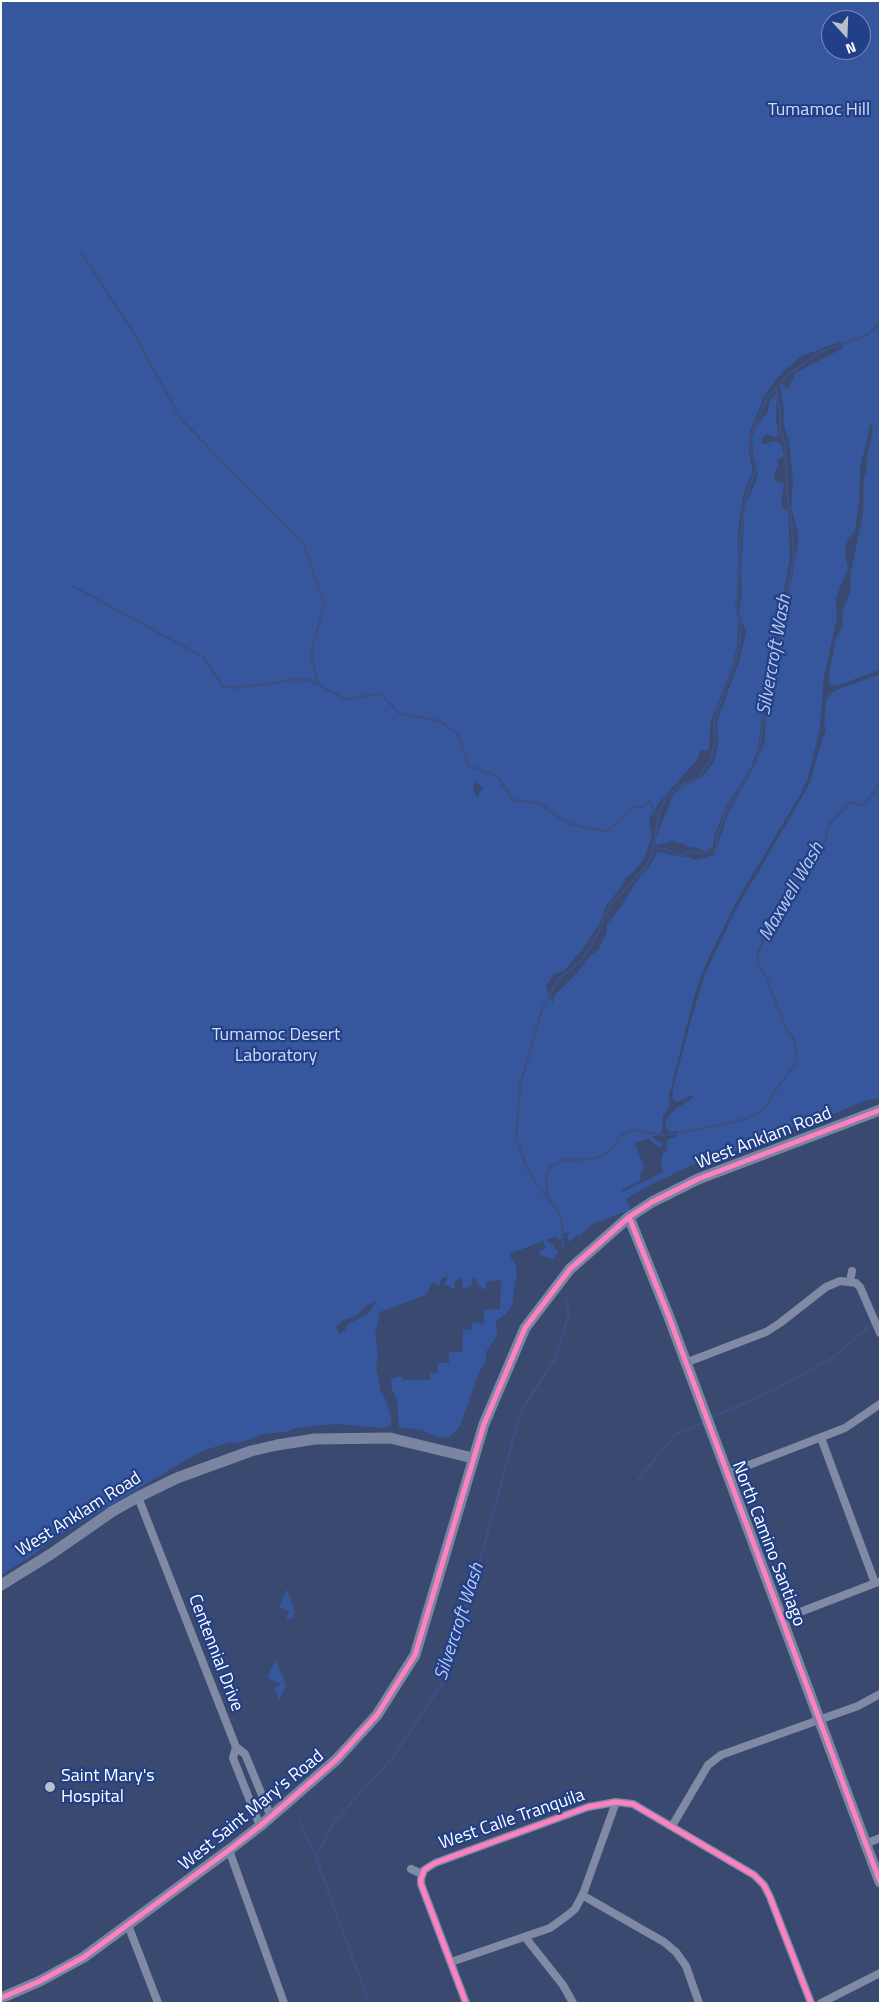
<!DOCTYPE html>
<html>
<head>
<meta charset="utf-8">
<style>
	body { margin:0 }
	#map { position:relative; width:881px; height:2004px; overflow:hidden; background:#394970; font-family:"Titillium Web",sans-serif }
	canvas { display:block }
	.frame { position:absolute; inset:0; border:2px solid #fff; pointer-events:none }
	.north { position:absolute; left:821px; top:10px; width:50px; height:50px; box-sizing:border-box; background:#224087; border:1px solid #7a8cb7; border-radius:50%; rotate:160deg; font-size:14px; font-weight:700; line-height:20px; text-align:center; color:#fff }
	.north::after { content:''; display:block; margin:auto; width:18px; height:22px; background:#babfcd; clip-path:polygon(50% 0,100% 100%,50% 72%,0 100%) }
</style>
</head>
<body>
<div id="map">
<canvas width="881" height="2004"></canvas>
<div class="frame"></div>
<div class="north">N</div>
</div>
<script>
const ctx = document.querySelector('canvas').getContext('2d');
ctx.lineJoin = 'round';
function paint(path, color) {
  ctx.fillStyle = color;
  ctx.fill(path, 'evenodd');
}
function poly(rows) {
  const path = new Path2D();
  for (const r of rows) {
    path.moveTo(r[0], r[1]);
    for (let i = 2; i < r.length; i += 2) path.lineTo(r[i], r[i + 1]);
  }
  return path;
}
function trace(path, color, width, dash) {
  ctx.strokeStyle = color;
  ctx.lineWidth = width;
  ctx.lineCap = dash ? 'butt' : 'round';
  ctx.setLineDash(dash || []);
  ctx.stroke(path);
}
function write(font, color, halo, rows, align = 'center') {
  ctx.font = font + ' "Titillium Web",sans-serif';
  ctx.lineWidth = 4.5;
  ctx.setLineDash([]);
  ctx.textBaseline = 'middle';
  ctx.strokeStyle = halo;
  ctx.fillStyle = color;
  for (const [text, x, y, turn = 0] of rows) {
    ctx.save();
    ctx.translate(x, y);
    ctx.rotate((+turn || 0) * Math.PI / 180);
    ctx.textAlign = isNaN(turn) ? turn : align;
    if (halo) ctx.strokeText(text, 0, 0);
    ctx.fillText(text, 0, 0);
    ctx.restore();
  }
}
paint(poly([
	[1,1,880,1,880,670,836,686,831,686,829,683,829,674,836,639,842,627,843,610,851,589,850,576,863,514,864,476,867,469,867,456,873,432,871,421,860,469,859,501,855,531,848,539,846,547,845,552,848,568,836,598,837,618,824,677,820,727,808,778,800,795,738,899,706,963,695,993,684,1036,669,1096,669,1106,663,1116,662,1133,652,1137,663,1144,662,1147,656,1146,649,1139,636,1142,635,1144,644,1166,640,1175,641,1180,622,1190,623,1192,663,1172,661,1162,663,1153,667,1150,667,1141,668,1139,677,1136,679,1131,669,1132,665,1125,667,1119,674,1110,694,1097,692,1095,677,1102,673,1099,673,1088,690,1024,705,974,734,913,809,785,822,740,826,731,824,724,826,701,830,695,836,690,880,674,880,1098,864,1101,827,1117,794,1125,790,1130,763,1138,755,1144,721,1157,705,1159,652,1184,626,1199,630,1210,592,1224,578,1237,577,1235,569,1242,567,1238,569,1232,562,1235,561,1241,555,1237,546,1240,554,1246,558,1253,553,1259,547,1258,539,1254,540,1251,546,1248,543,1241,509,1254,516,1266,517,1273,512,1305,506,1314,496,1321,497,1336,486,1352,486,1360,479,1372,460,1426,449,1437,442,1438,421,1430,399,1427,397,1400,392,1389,391,1380,396,1377,403,1377,403,1380,430,1380,430,1373,438,1373,438,1363,449,1363,449,1352,462,1352,463,1330,471,1330,472,1322,484,1324,484,1310,500,1309,501,1280,486,1282,486,1289,483,1289,477,1284,476,1279,473,1278,471,1286,464,1289,462,1287,462,1280,459,1278,455,1281,455,1288,451,1289,448,1285,444,1285,448,1276,442,1278,438,1286,435,1283,432,1283,426,1295,380,1312,375,1334,378,1356,376,1368,381,1393,385,1398,391,1417,391,1426,382,1428,337,1424,296,1428,285,1432,264,1434,239,1443,230,1442,200,1452,52,1540,30,1557,1,1575],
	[831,20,861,20,861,50,831,50],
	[841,341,843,348,795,373,789,388,786,389,782,383,780,386,784,410,783,421,789,442,793,481,791,507,799,539,782,630,771,671,772,677,770,689,771,696,766,712,765,740,760,755,728,814,714,855,693,860,687,856,680,857,657,851,651,864,635,883,621,907,607,924,607,931,599,949,586,960,578,972,555,995,553,998,553,1004,546,986,548,982,554,974,564,971,585,946,600,923,606,906,622,886,626,877,632,874,644,859,652,836,649,820,658,804,697,760,700,751,708,750,709,746,711,721,732,667,737,646,738,620,735,607,738,590,738,531,743,496,753,470,749,454,750,432,764,396,781,374,800,357],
	[475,782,483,788,477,798,473,789],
	[380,1301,373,1305,370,1312,347,1325,345,1330,339,1334,336,1326,346,1319,353,1318,368,1305],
	[775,395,777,398,776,421,779,435,775,437,767,434,764,436,761,442,763,444,775,441,781,444,784,456,777,461,778,465,774,477,776,481,783,483,784,486,781,504,788,512,790,559,781,604,778,633,767,672,758,749,751,767,725,809,714,836,713,847,706,851,694,847,689,848,683,844,672,841,657,845,655,843,655,840,673,795,682,787,702,777,714,762,718,744,717,722,740,658,746,632,739,613,742,594,741,573,744,516,746,504,758,476,753,452,752,438,758,424,767,413,770,400],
	[287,1589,295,1612,291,1620,286,1618,289,1612,279,1607],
	[276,1659,286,1686,279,1700,274,1688,281,1684,267,1678]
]), '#36569d');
trace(poly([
	[81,252,133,332,181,419,304,545,324,604,311,653,318,684],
	[73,586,203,657,223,686,231,688,275,683,294,679,309,680,345,699,381,694,399,713,439,721,457,733,469,766,497,776,513,800,541,803,549,811,570,824,604,831,609,830,631,808,643,806,650,802,658,817],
	[652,847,666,849,681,855,688,852,703,853,713,851,716,848,717,836,726,812,759,755,768,677,780,633,794,555,792,528,787,494,785,445,780,428,780,413,776,388],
	[547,1195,546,1178,549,1168,556,1163,563,1160,591,1159,602,1156,618,1143,618,1137,628,1131,635,1130,661,1135,670,1135,743,1120,764,1109,777,1088,794,1066,797,1053,793,1037,787,1031,766,977,758,963,758,952,782,904,806,868,817,855,826,838,827,827,850,802,859,805,865,804,880,784],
	[563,1247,562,1223,559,1212,536,1184,527,1168,516,1139,520,1085,542,1010,558,979,578,964,592,945,611,904,643,870,651,857,660,809,667,797,681,785,696,779,711,760,715,742,714,720,736,660,740,640,741,624,737,613,740,541,745,501,756,469,750,447,750,438,767,398,789,374,820,352,867,335,880,323],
	[711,1418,776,1389,832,1358,866,1329,880,1321],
	[636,1482,675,1435,704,1422],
	[300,1822,316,1857],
	[369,2003,316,1858,334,1822,393,1757,444,1681,465,1616,519,1418,523,1408,555,1359,569,1313,566,1299]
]), '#3b4f83', 2.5);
trace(poly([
	[850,1282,852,1271],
	[685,1363,766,1332,780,1323,826,1287,840,1281,856,1283,860,1287,880,1333],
	[821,1438,875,1583],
	[728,1473,845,1428,880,1404],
	[138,1497,236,1747,245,1754,271,1817],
	[782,1619,878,1582],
	[236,1747,233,1758,260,1826],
	[672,1826,708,1765,721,1755,858,1706,880,1694],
	[865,1844,880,1838],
	[229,1850,284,2003],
	[411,1869,422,1874],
	[582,1895,664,1942,676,1952,686,1966,699,2003],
	[128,1925,158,2003],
	[525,1937,563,1985,573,2003],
	[451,1962,550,1928,568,1915,575,1909,583,1894,616,1802],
	[466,2003,421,1884,421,1879,424,1870,435,1863,588,1807,616,1802,633,1804,754,1875,764,1885,770,1897,811,2003],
	[821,2003,880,1973]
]), '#808aa5', 8);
trace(poly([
	[629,1217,669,1317,880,1882],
	[1,1585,51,1554,113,1511,138,1497,177,1478,251,1451,277,1445,315,1439,390,1438,473,1458],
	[1,1998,40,1981,84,1957,229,1850,260,1826,336,1760,377,1715,415,1655,484,1424,525,1328,570,1269,629,1217,652,1202,698,1179,880,1110]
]), '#7a85a1', 11);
trace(poly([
	[629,1217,669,1317,880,1882],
	[1,1998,40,1981,84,1957,229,1850,260,1826,336,1760,377,1715,415,1655,484,1424,525,1328,570,1269,629,1217,652,1202,698,1179,880,1110],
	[466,2003,421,1884,421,1879,424,1870,435,1863,588,1807,616,1802,633,1804,754,1875,764,1885,770,1897,811,2003]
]), '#ff80c0', 5);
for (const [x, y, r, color] of [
	[50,1787,6,"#babfcd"]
]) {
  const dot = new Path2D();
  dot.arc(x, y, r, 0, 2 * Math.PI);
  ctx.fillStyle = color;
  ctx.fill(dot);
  trace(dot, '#224087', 2);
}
write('18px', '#d1ddf7', '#224087', [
	["Tumamoc Hill",819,111],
	["Tumamoc Desert",276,1036],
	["Laboratory",276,1057]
]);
write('18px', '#fff', '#224087', [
	["West Anklam Road",764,1139,-21],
	["West Anklam Road",79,1515,-32],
	["North Camino Santiago",768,1544,69],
	["Centennial Drive",215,1653,69],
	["West Saint Mary's Road",252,1811,-39],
	["West Calle Tranquila",512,1820,-19]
]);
write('18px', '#fff', '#224087', [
	["Saint Mary's",61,1777],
	["Hospital",61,1798]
], 'left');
write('italic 19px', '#b8caf1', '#224087', [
	["Silvercroft Wash",775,655,-80],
	["Maxwell Wash",792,892,-60],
	["Silvercroft Wash",460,1622,-72]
]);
</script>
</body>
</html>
